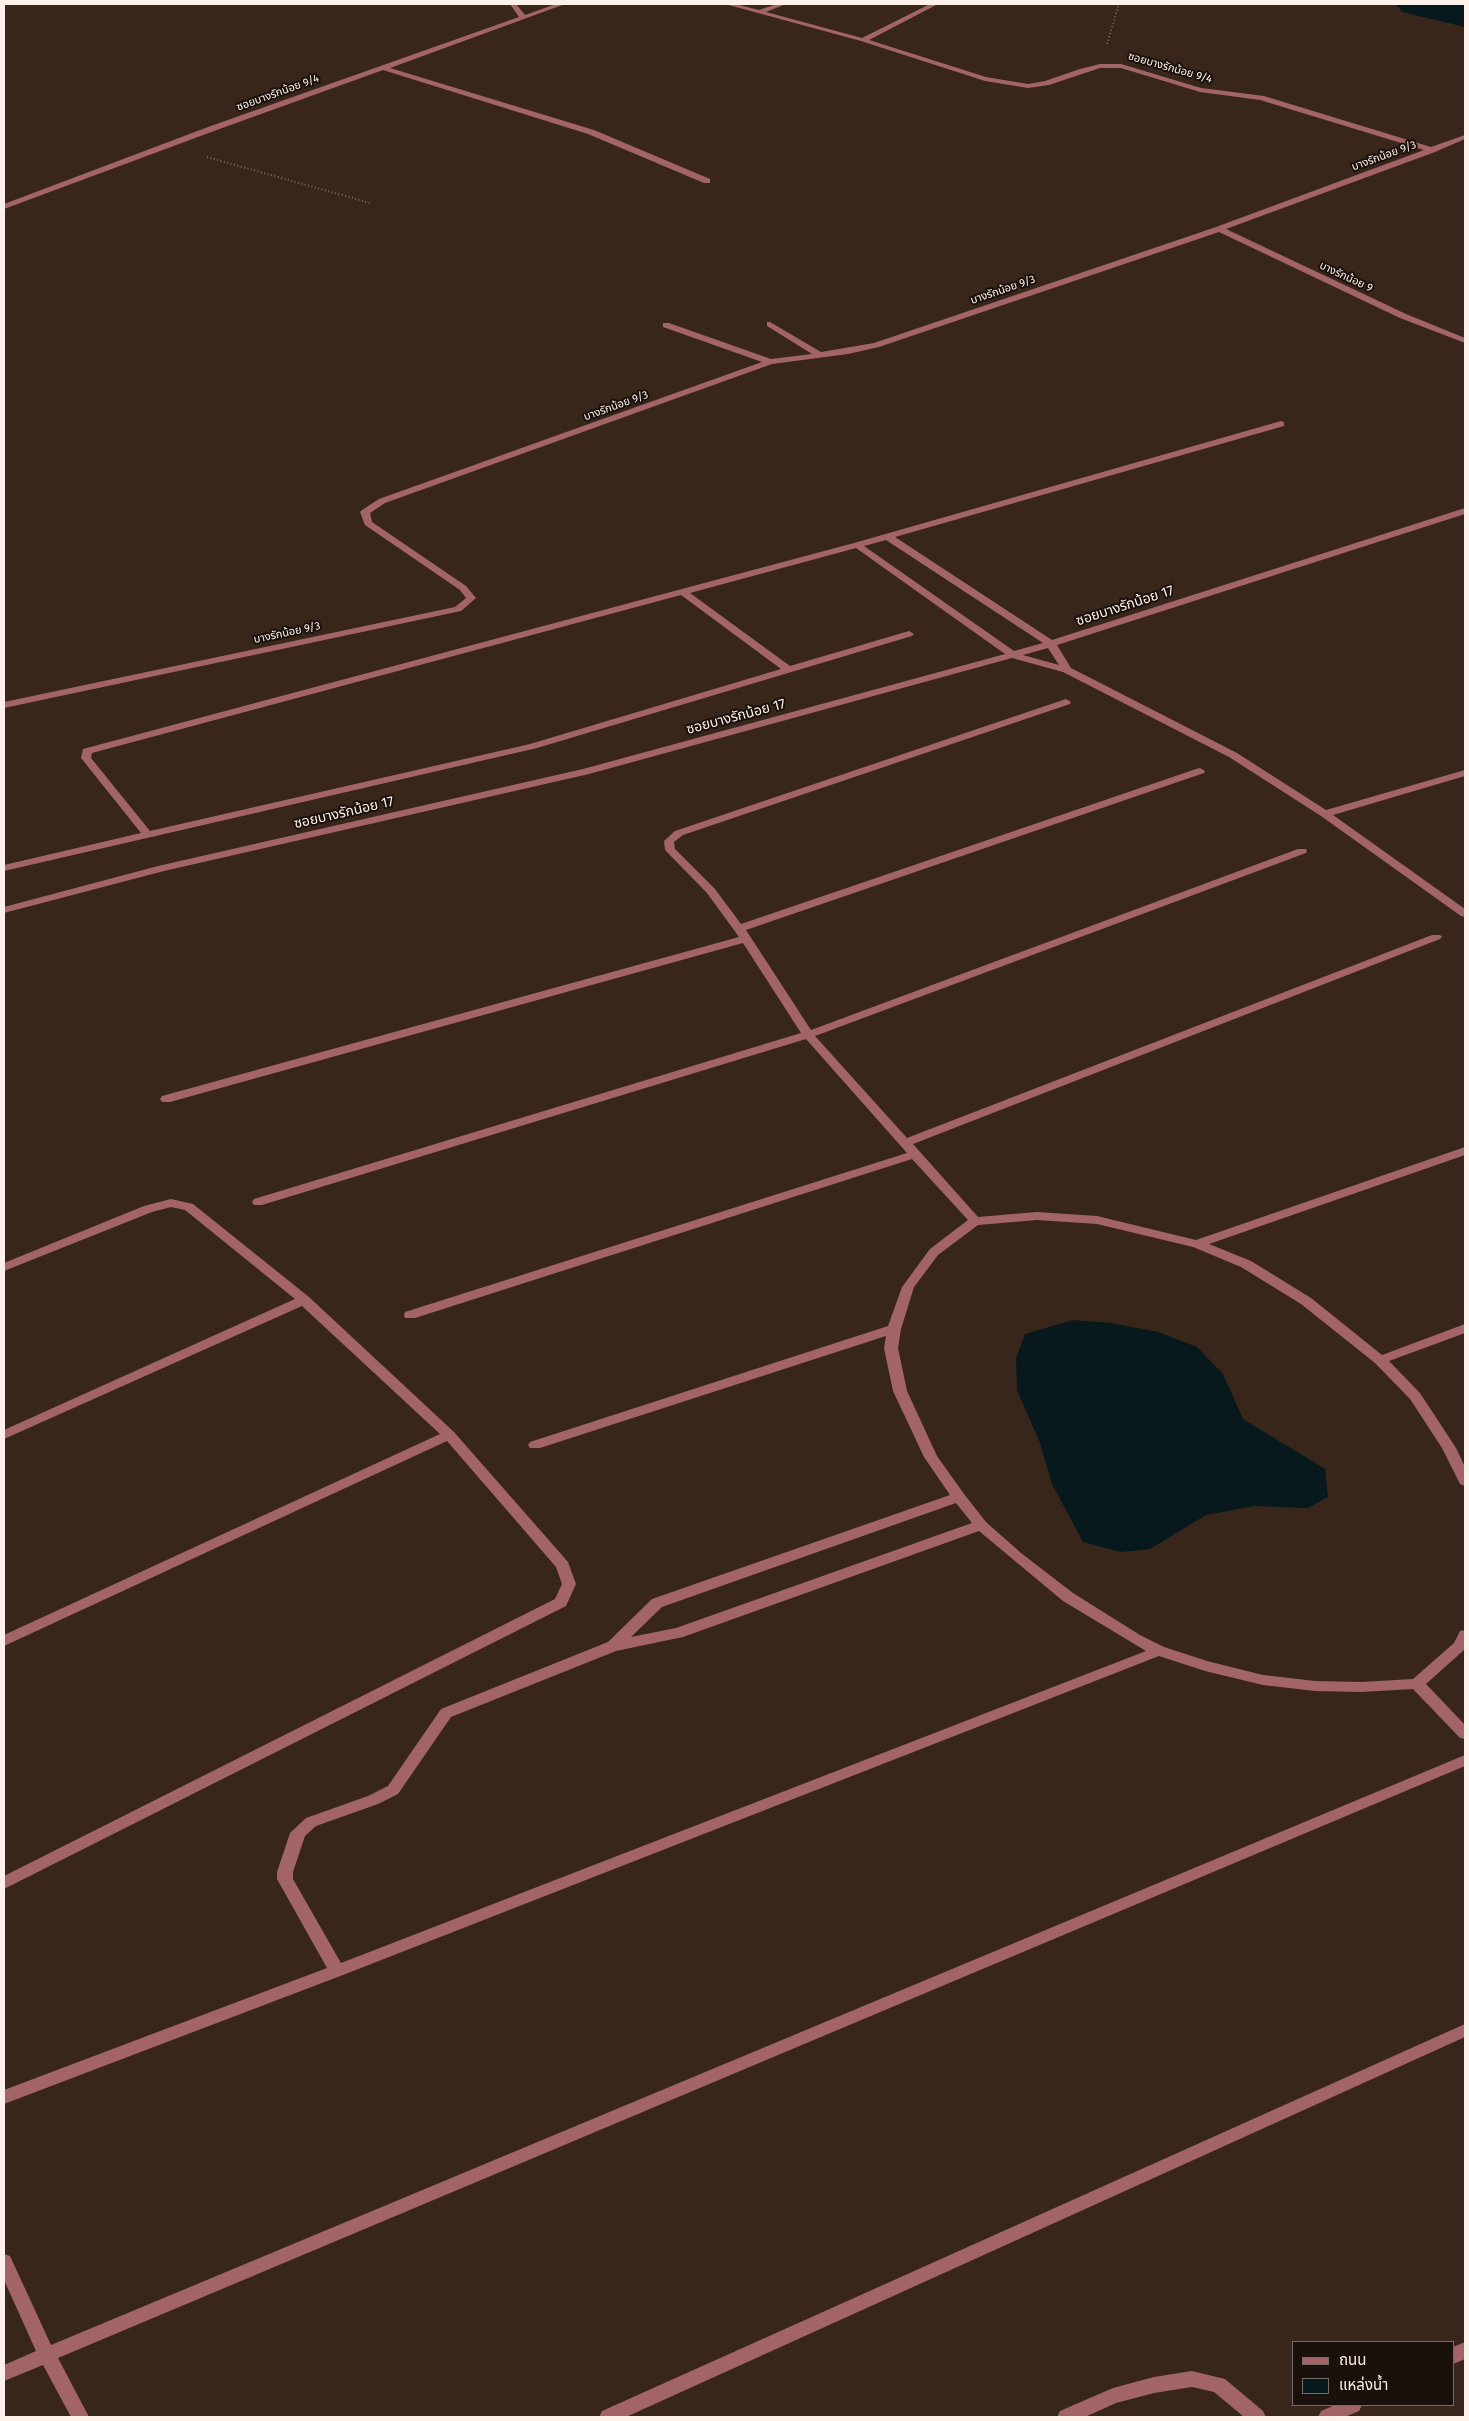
<!DOCTYPE html>
<html>
<head>
<meta charset="utf-8">
<style>
	body { margin:0 }
	#map { position:relative; width:1469px; height:2421px; overflow:hidden; background:#39261b; font-family:"Fira Sans","Noto Sans Thai",sans-serif }
	canvas { display:block }
	.frame { position:absolute; inset:0; border:5px solid #fef1ea; pointer-events:none }
	.legend { position:absolute; left:1292px; top:2341px; width:162px; height:65px; box-sizing:border-box; background:#1a110c; border:1px solid #756b65; margin:0; padding:6px 9px; list-style:none; font-size:15px; color:#fef1ea }
	.legend li { display:flex; align-items:center; gap:10px; height:25px }
	.legend b { width:25px; border:1px solid #756b65 }
</style>
</head>
<body>
<div id="map">
<canvas width="1469" height="2421"></canvas>
<div class="frame"></div>
<ul class="legend">
<li><b style="height:6px;background:#a26467"></b>ถนน</li>
<li><b style="height:14px;background:#08191d"></b>แหล่งน้ำ</li>
</ul>
</div>
<script>
const ctx = document.querySelector('canvas').getContext('2d');
ctx.lineJoin = 'round';
function paint(path, color) {
  ctx.fillStyle = color;
  ctx.fill(path, 'evenodd');
}
function poly(rows) {
  const path = new Path2D();
  for (const r of rows) {
    path.moveTo(r[0], r[1]);
    for (let i = 2; i < r.length; i += 2) path.lineTo(r[i], r[i + 1]);
  }
  return path;
}
function trace(path, color, width, dash) {
  ctx.strokeStyle = color;
  ctx.lineWidth = width;
  ctx.lineCap = dash ? 'butt' : 'round';
  ctx.setLineDash(dash || []);
  ctx.stroke(path);
}
function write(font, color, halo, rows, align = 'center') {
  ctx.font = font + ' "Fira Sans","Noto Sans Thai",sans-serif';
  ctx.lineWidth = 4;
  ctx.setLineDash([]);
  ctx.textBaseline = 'middle';
  ctx.strokeStyle = halo;
  ctx.fillStyle = color;
  for (const [text, x, y, turn = 0] of rows) {
    ctx.save();
    ctx.translate(x, y);
    ctx.rotate((+turn || 0) * Math.PI / 180);
    ctx.textAlign = isNaN(turn) ? turn : align;
    if (halo) ctx.strokeText(text, 0, 0);
    ctx.fillText(text, 0, 0);
    ctx.restore();
  }
}
paint(poly([
	[1073,1320,1111,1323,1158,1332,1197,1347,1223,1374,1243,1419,1325,1469,1328,1497,1308,1508,1255,1506,1206,1515,1150,1549,1121,1552,1083,1542,1052,1484,1040,1443,1017,1390,1016,1358,1025,1334]
]), '#08191d');
paint(poly([
	[1396,4,1465,4,1465,27,1402,12,1396,4]
]), '#08191d');
trace(poly([
	[1107,44,1119,4],
	[207,157,370,203]
]), '#7d6c63', 2, [1, 2.5]);
paint(poly([
	[510,4,516,4,525,15,556,4,565,4,390,68,594,130,710,179,710,183,704,183,588,134,383,70,214,131,4,209,4,204,208,127,519,17,510,4],
	[725,4,735,4,759,10,777,4,786,4,766,12,862,38,930,4,938,4,869,40,986,77,1028,84,1045,81,1080,69,1100,64,1121,64,1201,88,1264,96,1431,147,1465,135,1465,139,1435,152,1226,229,1406,314,1465,338,1465,343,1400,318,1219,232,879,347,848,354,772,364,385,503,370,513,372,522,466,586,476,598,461,611,4,708,4,702,455,607,466,598,460,590,365,525,360,512,362,510,379,499,762,362,663,327,663,323,669,323,771,359,812,354,767,326,767,322,770,322,821,352,874,343,1216,227,1424,150,1260,100,1200,92,1121,68,1100,68,1049,85,1028,88,985,81,861,41,725,4],
	[1281,421,1284,422,1284,426,895,537,1052,640,1465,508,1465,514,1057,645,1071,668,1237,753,1326,810,1465,770,1465,776,1333,815,1465,909,1465,917,1461,916,1321,816,1229,757,1063,672,1012,658,589,774,164,871,4,913,4,907,158,866,583,769,1005,654,856,548,690,593,790,666,909,631,914,634,912,636,537,748,4,871,4,865,141,833,81,758,83,749,854,543,1281,421],
	[886,540,1043,643,1014,651,864,546,886,540],
	[681,595,781,669,530,744,150,831,91,758,92,753,681,595],
	[1048,648,1059,665,1023,655,1048,648],
	[1066,699,1071,702,1070,704,683,835,674,842,675,849,715,889,741,924,1196,769,1200,768,1205,771,1204,773,746,930,811,1030,1298,849,1306,849,1307,851,1306,853,815,1036,907,1138,1432,935,1440,935,1442,937,1440,939,913,1144,978,1217,1037,1212,1097,1216,1196,1240,1465,1147,1465,1155,1209,1244,1251,1261,1311,1298,1382,1355,1465,1324,1465,1333,1389,1361,1420,1393,1456,1448,1465,1467,1465,1486,1460,1484,1442,1448,1410,1399,1375,1363,1301,1304,1241,1267,1193,1247,1097,1224,1037,1220,978,1225,938,1255,914,1287,901,1329,898,1348,907,1391,937,1456,964,1494,986,1522,1021,1553,1073,1593,1140,1635,1164,1647,1207,1661,1263,1675,1315,1681,1361,1682,1413,1679,1454,1643,1460,1631,1465,1630,1464,1650,1426,1684,1465,1725,1465,1739,1460,1738,1413,1689,1361,1692,1315,1691,1263,1685,1205,1671,1159,1656,343,1975,4,2104,4,2090,327,1968,277,1879,277,1872,290,1833,306,1818,368,1796,388,1786,441,1709,608,1642,652,1599,950,1495,924,1457,893,1391,884,1348,886,1336,540,1448,530,1448,528,1445,530,1442,888,1326,902,1287,930,1249,968,1220,912,1159,415,1318,405,1318,404,1315,405,1312,907,1153,806,1039,262,1205,254,1205,252,1202,254,1199,801,1033,743,943,170,1102,162,1102,160,1099,162,1096,739,937,707,893,665,850,664,841,675,831,1066,699],
	[956,1503,972,1523,676,1628,631,1637,662,1607,956,1503],
	[979,1531,1063,1601,1146,1651,341,1963,293,1879,293,1872,305,1836,316,1826,378,1804,398,1794,451,1717,616,1651,683,1637,979,1531],
	[171,1199,193,1204,309,1297,454,1432,568,1562,576,1584,566,1606,4,1889,4,1876,555,1599,562,1584,556,1567,447,1441,4,1646,4,1635,440,1434,302,1306,4,1439,4,1430,295,1299,185,1210,171,1207,152,1212,4,1271,4,1263,144,1206,171,1199],
	[1465,1755,1465,1766,58,2358,89,2417,71,2417,43,2365,4,2381,4,2365,36,2351,4,2280,4,2254,10,2256,51,2345,1465,1755],
	[1465,2024,1465,2037,626,2417,599,2417,602,2411,1465,2024],
	[1465,2342,1465,2359,1453,2364,1453,2347,1465,2342],
	[1192,2371,1225,2379,1263,2411,1266,2417,1244,2417,1214,2392,1192,2387,1154,2393,1116,2403,1085,2417,1057,2417,1060,2411,1113,2388,1154,2377,1192,2371],
	[1335,2405,1362,2405,1359,2411,1345,2417,1318,2417,1321,2411,1335,2405]
]), '#a26467');
write('11px', '#fef1ea', '#1a110c', [
	["ซอยบางรักน้อย 9/4",1170,68,16],
	["ซอยบางรักน้อย 9/4",278,93,-20],
	["บางรักน้อย 9/3",1384,156,-20],
	["บางรักน้อย 9",1346,277,25],
	["บางรักน้อย 9/3",1003,290,-19],
	["บางรักน้อย 9/3",616,406,-20],
	["บางรักน้อย 9/3",287,633,-12]
]);
write('14px', '#fef1ea', '#1a110c', [
	["ซอยบางรักน้อย 17",1125,606,-18],
	["ซอยบางรักน้อย 17",736,717,-15],
	["ซอยบางรักน้อย 17",344,813,-13]
]);
</script>
</body>
</html>
